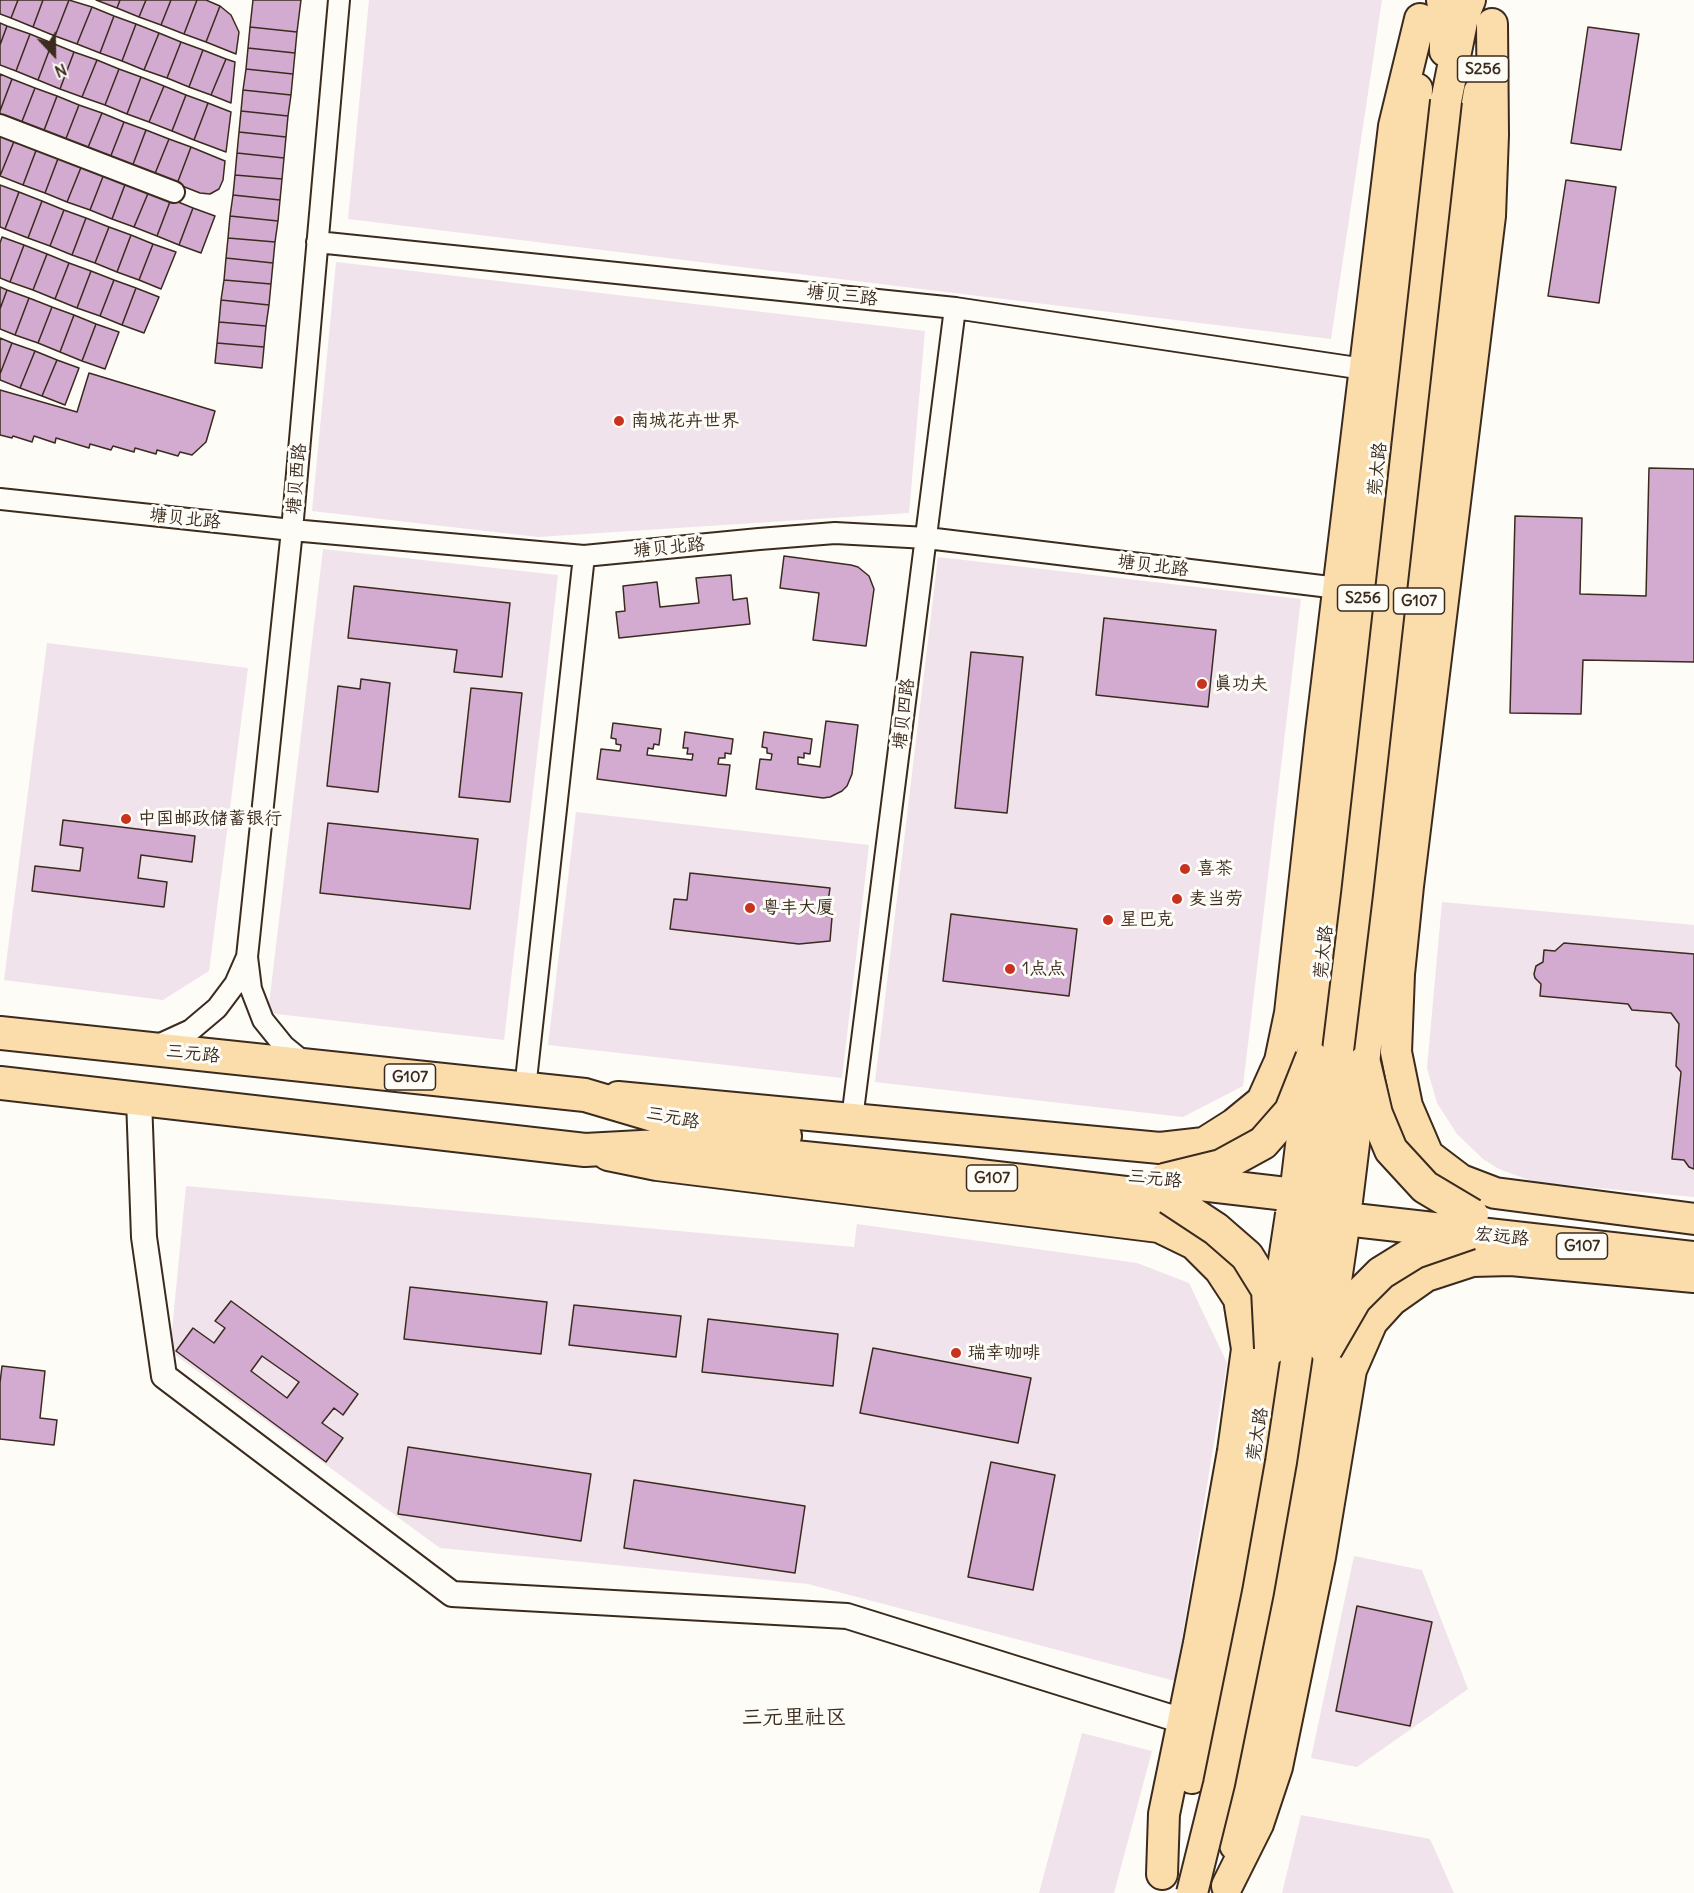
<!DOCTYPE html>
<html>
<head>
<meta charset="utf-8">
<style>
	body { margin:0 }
	#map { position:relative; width:1694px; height:1893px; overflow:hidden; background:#fdfcf7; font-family:Delius,sans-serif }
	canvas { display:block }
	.north { position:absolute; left:24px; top:24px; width:60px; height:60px; -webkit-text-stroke:4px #fdfcf7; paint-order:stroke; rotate:158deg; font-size:16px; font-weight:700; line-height:24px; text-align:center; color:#3b2a1e }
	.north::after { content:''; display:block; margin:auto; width:21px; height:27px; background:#3b2a1e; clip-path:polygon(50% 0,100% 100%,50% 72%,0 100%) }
</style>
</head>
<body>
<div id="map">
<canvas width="1694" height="1893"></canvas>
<div class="north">N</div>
</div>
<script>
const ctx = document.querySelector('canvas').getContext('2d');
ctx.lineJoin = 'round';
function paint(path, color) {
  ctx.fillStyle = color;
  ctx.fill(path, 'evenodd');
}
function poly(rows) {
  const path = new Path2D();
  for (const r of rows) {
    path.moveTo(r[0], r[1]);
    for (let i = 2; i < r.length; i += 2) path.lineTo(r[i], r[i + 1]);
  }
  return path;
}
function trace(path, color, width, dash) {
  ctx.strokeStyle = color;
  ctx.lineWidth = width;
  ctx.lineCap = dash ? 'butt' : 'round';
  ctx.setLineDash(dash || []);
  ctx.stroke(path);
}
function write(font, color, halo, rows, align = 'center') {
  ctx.font = font + ' Delius,"LXGW WenKai TC",sans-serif';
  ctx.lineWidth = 6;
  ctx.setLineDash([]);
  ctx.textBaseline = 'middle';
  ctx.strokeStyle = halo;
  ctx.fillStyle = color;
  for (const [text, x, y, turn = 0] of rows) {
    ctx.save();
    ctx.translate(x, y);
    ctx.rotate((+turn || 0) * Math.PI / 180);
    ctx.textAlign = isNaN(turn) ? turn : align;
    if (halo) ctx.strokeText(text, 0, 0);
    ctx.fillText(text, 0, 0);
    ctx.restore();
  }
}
paint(poly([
	[369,0,1382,0,1331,339,348,219],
	[336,262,925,331,909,513,538,537,312,511],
	[323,549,558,575,504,1040,268,1013],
	[938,557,1301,599,1243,1086,1183,1117,875,1082],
	[47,643,248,668,209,971,163,1000,4,980],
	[576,812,869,845,842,1078,548,1045],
	[1442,902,1694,925,1694,1197,1534,1182,1499,1169,1483,1159,1457,1134,1437,1103,1427,1068],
	[186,1186,854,1247,857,1224,1137,1263,1189,1283,1227,1363,1175,1681,808,1584,440,1548,170,1351],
	[1354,1556,1422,1570,1468,1689,1357,1767,1311,1758],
	[1082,1733,1152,1751,1114,1893,1039,1893],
	[1301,1815,1430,1839,1454,1893,1282,1893]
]), '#f0e3eb');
const building = poly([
	[0,0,18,0,11,18,0,14,0,0],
	[18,0,43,0,33,27,11,18,18,0],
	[43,0,69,0,55,36,33,27,43,0],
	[69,0,92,7,77,44,55,36,69,0],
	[96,0,120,0,117,8,96,0],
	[120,0,146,0,139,17,117,8,120,0],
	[146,0,171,0,161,25,139,17,146,0],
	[171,0,197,0,184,34,161,25,171,0],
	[197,0,206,0,220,6,206,42,184,34,197,0],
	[253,0,301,0,297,32,250,27,253,0],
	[220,6,231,15,239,32,236,54,206,42,220,6],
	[92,7,114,16,100,53,77,44,92,7],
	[114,16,136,24,122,61,100,53,114,16],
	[0,23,7,26,0,45,0,23],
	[136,24,159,33,144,70,122,61,136,24],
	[7,26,30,34,16,71,0,65,0,45,7,26],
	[250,27,297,32,295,53,248,48,250,27],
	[1588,27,1639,34,1621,150,1571,143,1588,27],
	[159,33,181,42,167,78,144,70,159,33],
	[30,34,52,43,38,80,16,71,30,34],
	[181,42,203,50,189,87,167,78,181,42],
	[52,43,74,52,60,89,38,80,52,43],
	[248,48,295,53,293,74,246,69,248,48],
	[203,50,226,59,211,95,189,87,203,50],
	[74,52,97,60,82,97,60,89,74,52],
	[226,59,235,62,231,103,211,95,226,59],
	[97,60,119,69,105,105,82,97,97,60],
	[119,69,141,77,127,114,105,105,119,69],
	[246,69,293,74,291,95,243,90,246,69],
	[0,74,12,79,0,111,0,74],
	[141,77,164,86,149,122,127,114,141,77],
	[12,79,35,88,21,124,0,117,0,111,12,79],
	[164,86,186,95,172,131,149,122,164,86],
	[35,88,57,96,43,133,21,124,35,88],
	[243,90,291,95,288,116,241,111,243,90],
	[186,95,208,103,194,140,172,131,186,95],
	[57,96,79,105,65,141,43,133,57,96],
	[208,103,231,112,226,152,194,140,208,103],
	[79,105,102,113,87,150,65,141,79,105],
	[241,111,288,116,286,137,239,132,241,111],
	[102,113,124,122,110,158,87,150,102,113],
	[124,122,146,130,132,167,110,158,124,122],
	[146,130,169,139,154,176,132,167,146,130],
	[239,132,286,137,284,158,237,153,239,132],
	[0,134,15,139,0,176,0,134],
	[15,139,37,148,23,185,0,176,15,139],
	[169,139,191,147,177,184,154,176,169,139],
	[191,147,225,161,223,180,219,189,210,194,200,193,177,184,191,147],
	[37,148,59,156,45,193,23,185,37,148],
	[237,153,284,158,282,179,235,175,237,153],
	[59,156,82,165,67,202,45,193,59,156],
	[82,165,104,174,90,210,67,202,82,165],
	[104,174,126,182,112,219,90,210,104,174],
	[235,175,282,179,280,200,233,195,235,175],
	[1566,180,1616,187,1599,303,1548,296,1566,180],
	[126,182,149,191,134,227,112,219,126,182],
	[0,185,19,192,5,229,0,227,0,185],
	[149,191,171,199,157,236,134,227,149,191],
	[19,192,42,201,28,238,5,229,19,192],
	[233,195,280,200,278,221,230,216,233,195],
	[171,199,193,208,179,245,157,236,171,199],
	[42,201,64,210,50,246,28,238,42,201],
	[193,208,215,216,201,253,179,245,193,208],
	[64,210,86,218,72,255,50,246,64,210],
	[230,216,278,221,275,242,228,238,230,216],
	[86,218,109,227,95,263,72,255,86,218],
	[109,227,131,235,117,272,95,263,109,227],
	[131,235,153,244,139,280,117,272,131,235],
	[2,237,24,245,10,282,0,278,0,243,2,237],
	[228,238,275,242,273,263,226,258,228,238],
	[153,244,176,252,161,289,139,280,153,244],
	[24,245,47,254,33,290,10,282,24,245],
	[47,254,69,263,55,299,33,290,47,254],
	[226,258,273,263,271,284,224,280,226,258],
	[69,263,91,271,77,308,55,299,69,263],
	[91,271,114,280,100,316,77,308,91,271],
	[114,280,136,288,122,325,100,316,114,280],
	[224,280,271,284,269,305,221,300,224,280],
	[0,287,7,290,0,309,0,287],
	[136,288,159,297,144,333,122,325,136,288],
	[7,290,29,298,15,335,0,329,0,309,7,290],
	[29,298,52,307,38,343,15,335,29,298],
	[221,300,269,305,266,326,219,322,221,300],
	[52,307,74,315,60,352,38,343,52,307],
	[74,315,96,324,82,361,60,352,74,315],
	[219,322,266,326,264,347,217,343,219,322],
	[96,324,119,332,105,369,82,361,96,324],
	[0,338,12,343,0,374,0,338],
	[12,343,35,351,20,388,0,380,0,374,12,343],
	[217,343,264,347,262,368,215,363,217,343],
	[35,351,57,360,42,396,20,388,35,351],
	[57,360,79,368,65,405,42,396,57,360],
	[89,373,215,411,206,442,192,455,180,452,178,456,157,450,156,454,135,448,134,452,113,446,111,450,90,444,89,448,56,438,55,443,34,436,32,442,13,436,12,438,0,435,0,390,77,412,89,373],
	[1649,468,1694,469,1694,662,1583,660,1581,714,1510,713,1515,516,1582,518,1580,594,1646,596,1649,468],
	[784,556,851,565,858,567,869,576,874,589,866,646,813,640,819,593,780,588,784,556],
	[731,575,733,600,747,598,750,624,619,638,616,612,625,611,623,586,657,582,660,607,699,603,696,578,731,575],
	[354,586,510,603,502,677,454,672,457,650,348,638,354,586],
	[1104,618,1216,630,1208,707,1096,695,1104,618],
	[971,652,1023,657,1007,813,955,808,971,652],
	[361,679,390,683,378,792,327,786,338,686,360,689,361,679],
	[471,688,522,693,510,802,459,797,471,688],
	[826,721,858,725,852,774,847,786,842,791,830,797,823,798,756,789,760,759,771,760,772,754,767,753,767,748,762,747,764,732,812,739,810,754,804,753,804,758,798,757,798,764,820,767,826,721],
	[613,723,661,729,659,745,654,744,653,749,648,748,647,755,692,760,693,754,687,754,688,748,683,748,685,732,733,739,731,754,725,753,725,758,719,758,718,764,730,765,726,796,597,779,601,749,620,751,621,745,616,744,616,739,611,738,613,723],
	[63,820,195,836,192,862,141,855,138,878,167,882,164,907,32,891,35,866,80,871,83,848,60,845,63,820],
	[328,823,478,839,470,909,320,893,328,823],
	[690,873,830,888,826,916,832,917,830,941,799,944,670,929,674,899,687,900,690,873],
	[951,914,1077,929,1069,996,943,981,951,914],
	[1564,943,1694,954,1694,1169,1689,1167,1684,1160,1672,1159,1681,1072,1676,1066,1679,1024,1671,1013,1632,1010,1628,1004,1540,996,1541,984,1535,978,1534,974,1536,966,1543,962,1544,950,1555,951,1564,943],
	[410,1287,547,1302,541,1354,404,1339,410,1287],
	[231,1301,358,1394,343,1415,334,1408,322,1423,343,1438,326,1462,176,1351,193,1328,214,1343,225,1328,215,1321,231,1301],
	[262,1356,299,1382,287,1398,251,1371,262,1356],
	[574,1305,681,1316,676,1357,569,1345,574,1305],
	[708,1319,838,1334,833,1386,702,1372,708,1319],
	[873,1348,1031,1378,1018,1443,860,1413,873,1348],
	[2,1366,45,1371,40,1418,57,1420,54,1445,0,1439,0,1383,2,1366],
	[408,1447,591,1474,581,1541,398,1514,408,1447],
	[991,1462,1055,1475,1033,1590,968,1577,991,1462],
	[634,1480,805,1506,795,1573,624,1548,634,1480],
	[1357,1606,1432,1622,1410,1726,1336,1711,1357,1606]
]);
paint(building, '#d3aad0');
trace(building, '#3b2a1e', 1.5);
const minor = poly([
	[0,125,174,192],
	[317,242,955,308,1364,369],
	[0,499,292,530,584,556,759,539,835,533,927,538,1338,588],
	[156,1046,191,1030,217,1008,235,984,246,959],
	[306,1064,284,1046,263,1020,251,989,247,957,292,530,339,0],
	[525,1089,584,556],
	[852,1119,955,308]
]);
const tertiary = poly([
	[139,1099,144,1237,164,1376,452,1594,847,1616,1183,1721]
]);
const primary = poly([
	[1442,0,1445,18,1445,51],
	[1492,24,1493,135,1490,216,1408,886,1399,974,1396,1052,1407,1106,1428,1155,1461,1180,1495,1193,1694,1219],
	[1446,101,1463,17,1470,0],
	[1312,1058,1415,138,1417,89],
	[1364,1063,1471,138,1479,92],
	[618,1097,1160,1148,1204,1143,1234,1124,1262,1101,1280,1061,1290,1013,1321,732,1394,126,1420,19],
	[608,1155,657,1165,1159,1227,1194,1244,1220,1270,1239,1299,1247,1349,1233,1451,1199,1643,1164,1814,1162,1874],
	[1192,1778,1217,1667,1255,1454,1271,1348],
	[1235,1845,1272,1661,1326,1349],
	[1227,1886,1258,1824,1277,1767,1320,1557,1351,1370,1372,1322,1392,1300,1426,1276,1472,1261,1511,1260,1694,1277]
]);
const trunk = poly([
	[0,1033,585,1095,663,1118,785,1136],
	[0,1083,585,1150,660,1146,755,1153,962,1174,1169,1198],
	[1470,1233,1694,1258]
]);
trace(minor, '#3b2a1e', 24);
trace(tertiary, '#3b2a1e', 28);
trace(primary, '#3b2a1e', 34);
trace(trunk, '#3b2a1e', 36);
trace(minor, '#fdfcf7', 20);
trace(tertiary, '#fdfcf7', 24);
trace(primary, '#fbddab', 30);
trace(trunk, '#fbddab', 32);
const primaryBridge = poly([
	[1295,1195,1309,1079],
	[1347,1201,1363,1070],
	[1275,1320,1291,1214],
	[1326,1349,1345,1219],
	[1192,1893,1219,1784,1258,1592,1281,1462,1319,1207,1357,894,1446,101]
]);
const trunkBridge = poly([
	[1364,1063,1376,1114,1391,1150,1425,1187,1472,1215],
	[1164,1180,1221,1166,1263,1143,1291,1111,1312,1058],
	[1183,1182,1295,1195],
	[1169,1198,1216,1229,1247,1256,1268,1290,1271,1348],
	[1345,1219,1460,1232],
	[1326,1349,1355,1299,1381,1273,1415,1252,1470,1233]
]);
trace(primaryBridge, '#3b2a1e', 34, []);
trace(trunkBridge, '#3b2a1e', 36, []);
trace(primaryBridge, '#fbddab', 30);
trace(trunkBridge, '#fbddab', 32);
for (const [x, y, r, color] of [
	[619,421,6,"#c8321e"],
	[1202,684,6,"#c8321e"],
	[126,819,6,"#c8321e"],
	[1185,869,6,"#c8321e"],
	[1177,899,6,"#c8321e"],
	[750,908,6,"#c8321e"],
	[1108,920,6,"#c8321e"],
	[1010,969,6,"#c8321e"],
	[956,1353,6,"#c8321e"]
]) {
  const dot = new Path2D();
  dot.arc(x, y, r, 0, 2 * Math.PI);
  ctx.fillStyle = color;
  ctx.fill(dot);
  trace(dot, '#fdfcf7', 2);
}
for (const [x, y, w] of [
	[1483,69,51],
	[1363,598,51],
	[1419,601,51],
	[410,1077,51],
	[992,1178,51],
	[1582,1246,51]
]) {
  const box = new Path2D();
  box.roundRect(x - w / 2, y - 13, w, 26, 4.5);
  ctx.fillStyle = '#fdfcf7';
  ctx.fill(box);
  trace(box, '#3b2a1e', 1.5);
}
write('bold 16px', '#3b2a1e', null, [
	["S256",1483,69],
	["S256",1363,598],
	["G107",1419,601],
	["G107",410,1077],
	["G107",992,1178],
	["G107",1582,1246]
]);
write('18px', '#3b2a1e', '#fdfcf7', [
	["塘贝三路",842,296,6],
	["莞太路",1378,469,-84],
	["塘贝西路",297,479,-85],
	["塘贝北路",185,519,6],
	["塘贝北路",669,548,-6],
	["塘贝北路",1153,566,7],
	["塘贝四路",904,714,-83],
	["莞太路",1324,952,-84],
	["三元路",193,1054,6],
	["三元路",673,1118,11],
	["三元路",1155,1179,6],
	["宏远路",1502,1237,6],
	["莞太路",1258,1434,-81]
]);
write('18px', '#3b2a1e', '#fdfcf7', [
	["南城花卉世界",631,421],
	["真功夫",1214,684],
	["中国邮政储蓄银行",138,819],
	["喜茶",1197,869],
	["麦当劳",1189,899],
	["粤丰大厦",762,908],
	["星巴克",1120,920],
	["1点点",1022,969],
	["瑞幸咖啡",968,1353]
], 'left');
write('21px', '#3b2a1e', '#fdfcf7', [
	["三元里社区",794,1718]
]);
</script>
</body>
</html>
